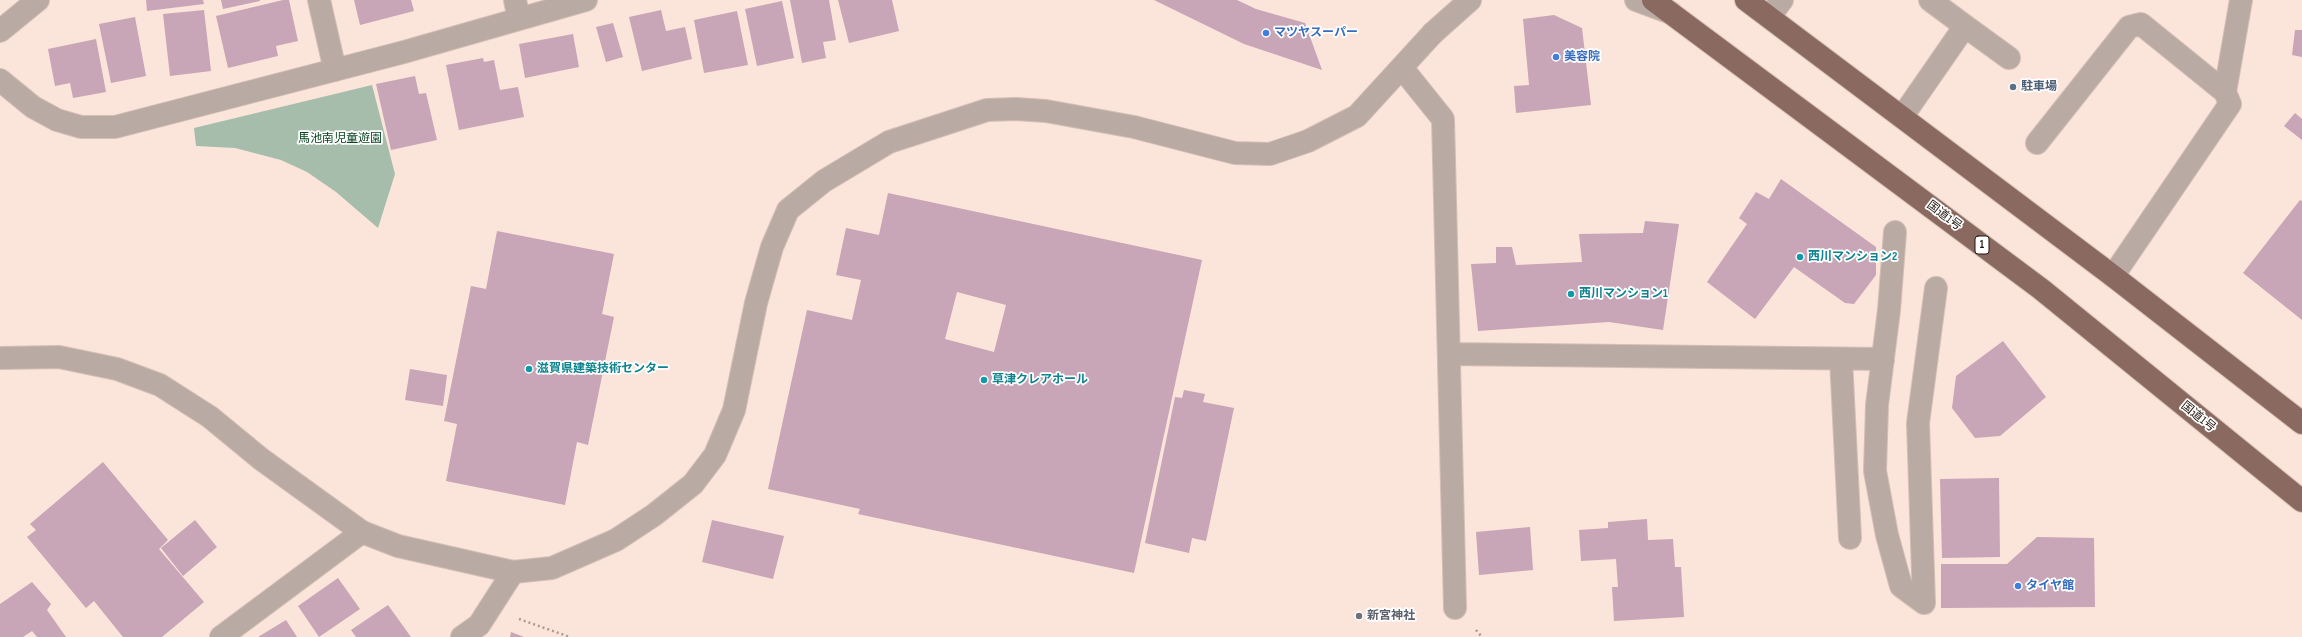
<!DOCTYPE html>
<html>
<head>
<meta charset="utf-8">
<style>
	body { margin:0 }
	canvas { display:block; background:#fbe4da }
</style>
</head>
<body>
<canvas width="2302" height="637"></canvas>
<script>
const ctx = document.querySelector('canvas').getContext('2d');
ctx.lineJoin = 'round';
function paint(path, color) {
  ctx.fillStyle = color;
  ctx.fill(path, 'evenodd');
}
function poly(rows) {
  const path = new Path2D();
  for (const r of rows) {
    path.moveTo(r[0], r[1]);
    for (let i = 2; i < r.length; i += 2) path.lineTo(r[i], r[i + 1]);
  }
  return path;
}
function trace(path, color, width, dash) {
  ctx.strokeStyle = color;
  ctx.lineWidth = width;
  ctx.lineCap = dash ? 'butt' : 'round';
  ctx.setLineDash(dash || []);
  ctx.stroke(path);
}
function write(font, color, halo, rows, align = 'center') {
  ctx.font = font + ' "Sofia Sans Condensed","Noto Sans JP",sans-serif';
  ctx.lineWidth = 3.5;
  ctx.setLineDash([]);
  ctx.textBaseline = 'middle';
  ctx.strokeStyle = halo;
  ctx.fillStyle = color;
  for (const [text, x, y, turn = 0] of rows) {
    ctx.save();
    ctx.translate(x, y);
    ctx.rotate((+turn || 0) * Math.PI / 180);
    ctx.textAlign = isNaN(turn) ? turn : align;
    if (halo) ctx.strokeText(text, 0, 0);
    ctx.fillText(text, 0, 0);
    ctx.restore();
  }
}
paint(poly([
	[372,85,395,174,378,228,336,192,307,172,281,160,235,148,196,146,194,128]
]), '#a7bdab');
paint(poly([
	[146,0,203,0,204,4,147,11],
	[221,0,260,0,260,1,223,9],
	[283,0,289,0,298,41,276,46,278,56,228,68,216,16],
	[354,0,411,0,414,11,360,25],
	[790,0,829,0,836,40,823,42,826,58,802,63],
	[838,0,892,0,899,31,849,43],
	[1154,0,1237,0,1256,9,1305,23,1322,70,1244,44],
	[782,1,794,58,757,66,745,9],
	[204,10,211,71,170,76,163,14],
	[661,10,666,31,685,27,692,59,642,71,629,17],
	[737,11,748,65,704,73,694,20],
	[1554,15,1582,28,1591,105,1516,113,1514,86,1529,85,1523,19],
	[135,17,146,76,111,83,99,24],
	[613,23,623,57,606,62,596,27],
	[2295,30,2302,30,2302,57,2292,55],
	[573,34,579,67,525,78,519,44],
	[96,39,106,92,73,98,70,83,55,86,48,49],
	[483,58,484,62,494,60,500,90,518,87,524,117,459,130,446,65],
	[415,76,419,94,426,93,437,140,391,150,376,84],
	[2295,113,2302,119,2302,140,2284,126],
	[1781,179,1876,247,1876,275,1854,304,1845,303,1794,267,1755,319,1707,282,1747,224,1739,218,1756,192,1769,199],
	[888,193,1202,260,1134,573,858,514,860,509,768,489,807,310,852,320,861,280,836,275,846,228,879,235],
	[957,292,1006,305,994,352,945,339],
	[2300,200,2302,201,2302,320,2243,273],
	[1645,221,1679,224,1663,330,1609,322,1478,331,1471,264,1496,263,1496,247,1512,247,1516,265,1582,262,1579,234,1643,233],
	[497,231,614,254,602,314,614,317,588,445,577,442,565,505,446,481,457,424,444,421,471,286,486,289],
	[2003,341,2046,397,2000,436,1975,438,1952,408,1956,376],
	[410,369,447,375,443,406,405,400],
	[1184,390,1205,394,1203,402,1234,408,1206,541,1192,538,1189,553,1145,543,1175,397,1182,398],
	[103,462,168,540,159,549,204,602,162,637,123,637,94,601,86,608,27,537,36,530,30,524],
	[1999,478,2000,557,1942,558,1940,479],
	[1647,519,1648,540,1673,539,1675,567,1681,567,1684,617,1614,621,1612,587,1618,587,1616,559,1581,561,1579,530,1608,528,1608,522],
	[195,520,217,547,183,576,161,548],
	[712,520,784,536,773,579,702,562],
	[1530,527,1533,570,1479,575,1476,532],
	[2037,537,2094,538,2095,607,1941,608,1941,564,2007,564],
	[338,578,360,609,319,637,298,606],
	[32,582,51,604,47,610,66,637,37,637,32,631,23,637,0,637,0,604],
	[388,605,411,637,356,637,351,630],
	[286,620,297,637,258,637],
	[511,632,524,637,510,637]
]), '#c8a5b7');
const service = poly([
	[1930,0,1965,26],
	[1769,17,1782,0],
	[2225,92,2241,0],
	[1902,117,1965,26,2009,58],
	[2037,143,2129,27,2141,24,2225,92,2230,104,2113,276],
	[1895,232,1889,310,1877,405,1875,471,1887,535,1901,586,1924,603],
	[1924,603,1918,423,1936,288]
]);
const minor = poly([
	[319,0,335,70],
	[515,0,519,19],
	[1636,0,1671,13],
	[1433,33,1470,0],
	[1402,68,1443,119,1455,608],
	[0,80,33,107,57,120,81,127,115,127,404,52,586,0],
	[1449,354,1883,359],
	[1841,359,1850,538],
	[221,637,362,532],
	[462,637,479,625,513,572]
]);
const tertiary = poly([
	[0,31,38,0],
	[0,358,59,357,117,369,160,385,210,417,261,459,362,532,398,546,513,572,552,568,616,540,654,515,693,484,715,455,734,410,756,303,772,247,788,210,824,181,889,142,987,110,1016,109,1046,111,1134,127,1235,153,1270,154,1308,141,1357,116,1433,33]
]);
const trunk = poly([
	[1653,0,2041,289,2302,501],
	[1746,0,2113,276,2302,423]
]);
trace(service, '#d4bfb5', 24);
trace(minor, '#d4bfb5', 24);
trace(tertiary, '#d4bfb5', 24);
trace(trunk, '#d4bfb5', 24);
trace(poly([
	[519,619,570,637],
	[1476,630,1482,637]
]), '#ac9991', 2.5, [2, 3]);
trace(service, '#baaaa4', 22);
trace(minor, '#baaaa4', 22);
trace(tertiary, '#baaaa4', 22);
trace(trunk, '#8a6a60', 22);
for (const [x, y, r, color] of [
	[1266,33,4,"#3f7fe0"],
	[1556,57,4,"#3f7fe0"],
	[2013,87,4,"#5c6f8a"],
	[1800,257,4,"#0f9aa8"],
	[1571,294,4,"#0f9aa8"],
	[529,369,4,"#0f9aa8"],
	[984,380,4,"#0f9aa8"],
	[2018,586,4,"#3f7fe0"],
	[1359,616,4,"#6b7280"]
]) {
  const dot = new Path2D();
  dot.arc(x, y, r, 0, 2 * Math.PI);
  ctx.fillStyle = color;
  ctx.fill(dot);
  trace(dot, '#fff', 1.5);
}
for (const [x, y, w] of [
	[1982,245,14]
]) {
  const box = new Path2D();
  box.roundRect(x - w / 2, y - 9, w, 18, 3);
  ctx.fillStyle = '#fff';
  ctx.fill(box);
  trace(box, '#21150f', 1);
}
write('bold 11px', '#21150f', null, [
	["1",1982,245]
]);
write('bold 12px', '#366cbe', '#fff', [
	["マツヤスーパー",1274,33],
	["美容院",1564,57],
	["タイヤ館",2026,586]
], 'left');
write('bold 12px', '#4e5e75', '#fff', [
	["駐車場",2021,87]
], 'left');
write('12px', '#084420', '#fff', [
	["馬池南児童遊園",340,139]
]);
write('12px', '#21150f', '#fff', [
	["国道1号",1944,216,37],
	["国道1号",2198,417,39]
]);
write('bold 12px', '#0d838f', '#fff', [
	["西川マンション2",1808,257],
	["西川マンション1",1579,294],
	["滋賀県建築技術センター",537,369],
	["草津クレアホール",992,380]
], 'left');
write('bold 12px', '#5b616d', '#fff', [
	["新宮神社",1367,616]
], 'left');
</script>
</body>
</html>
